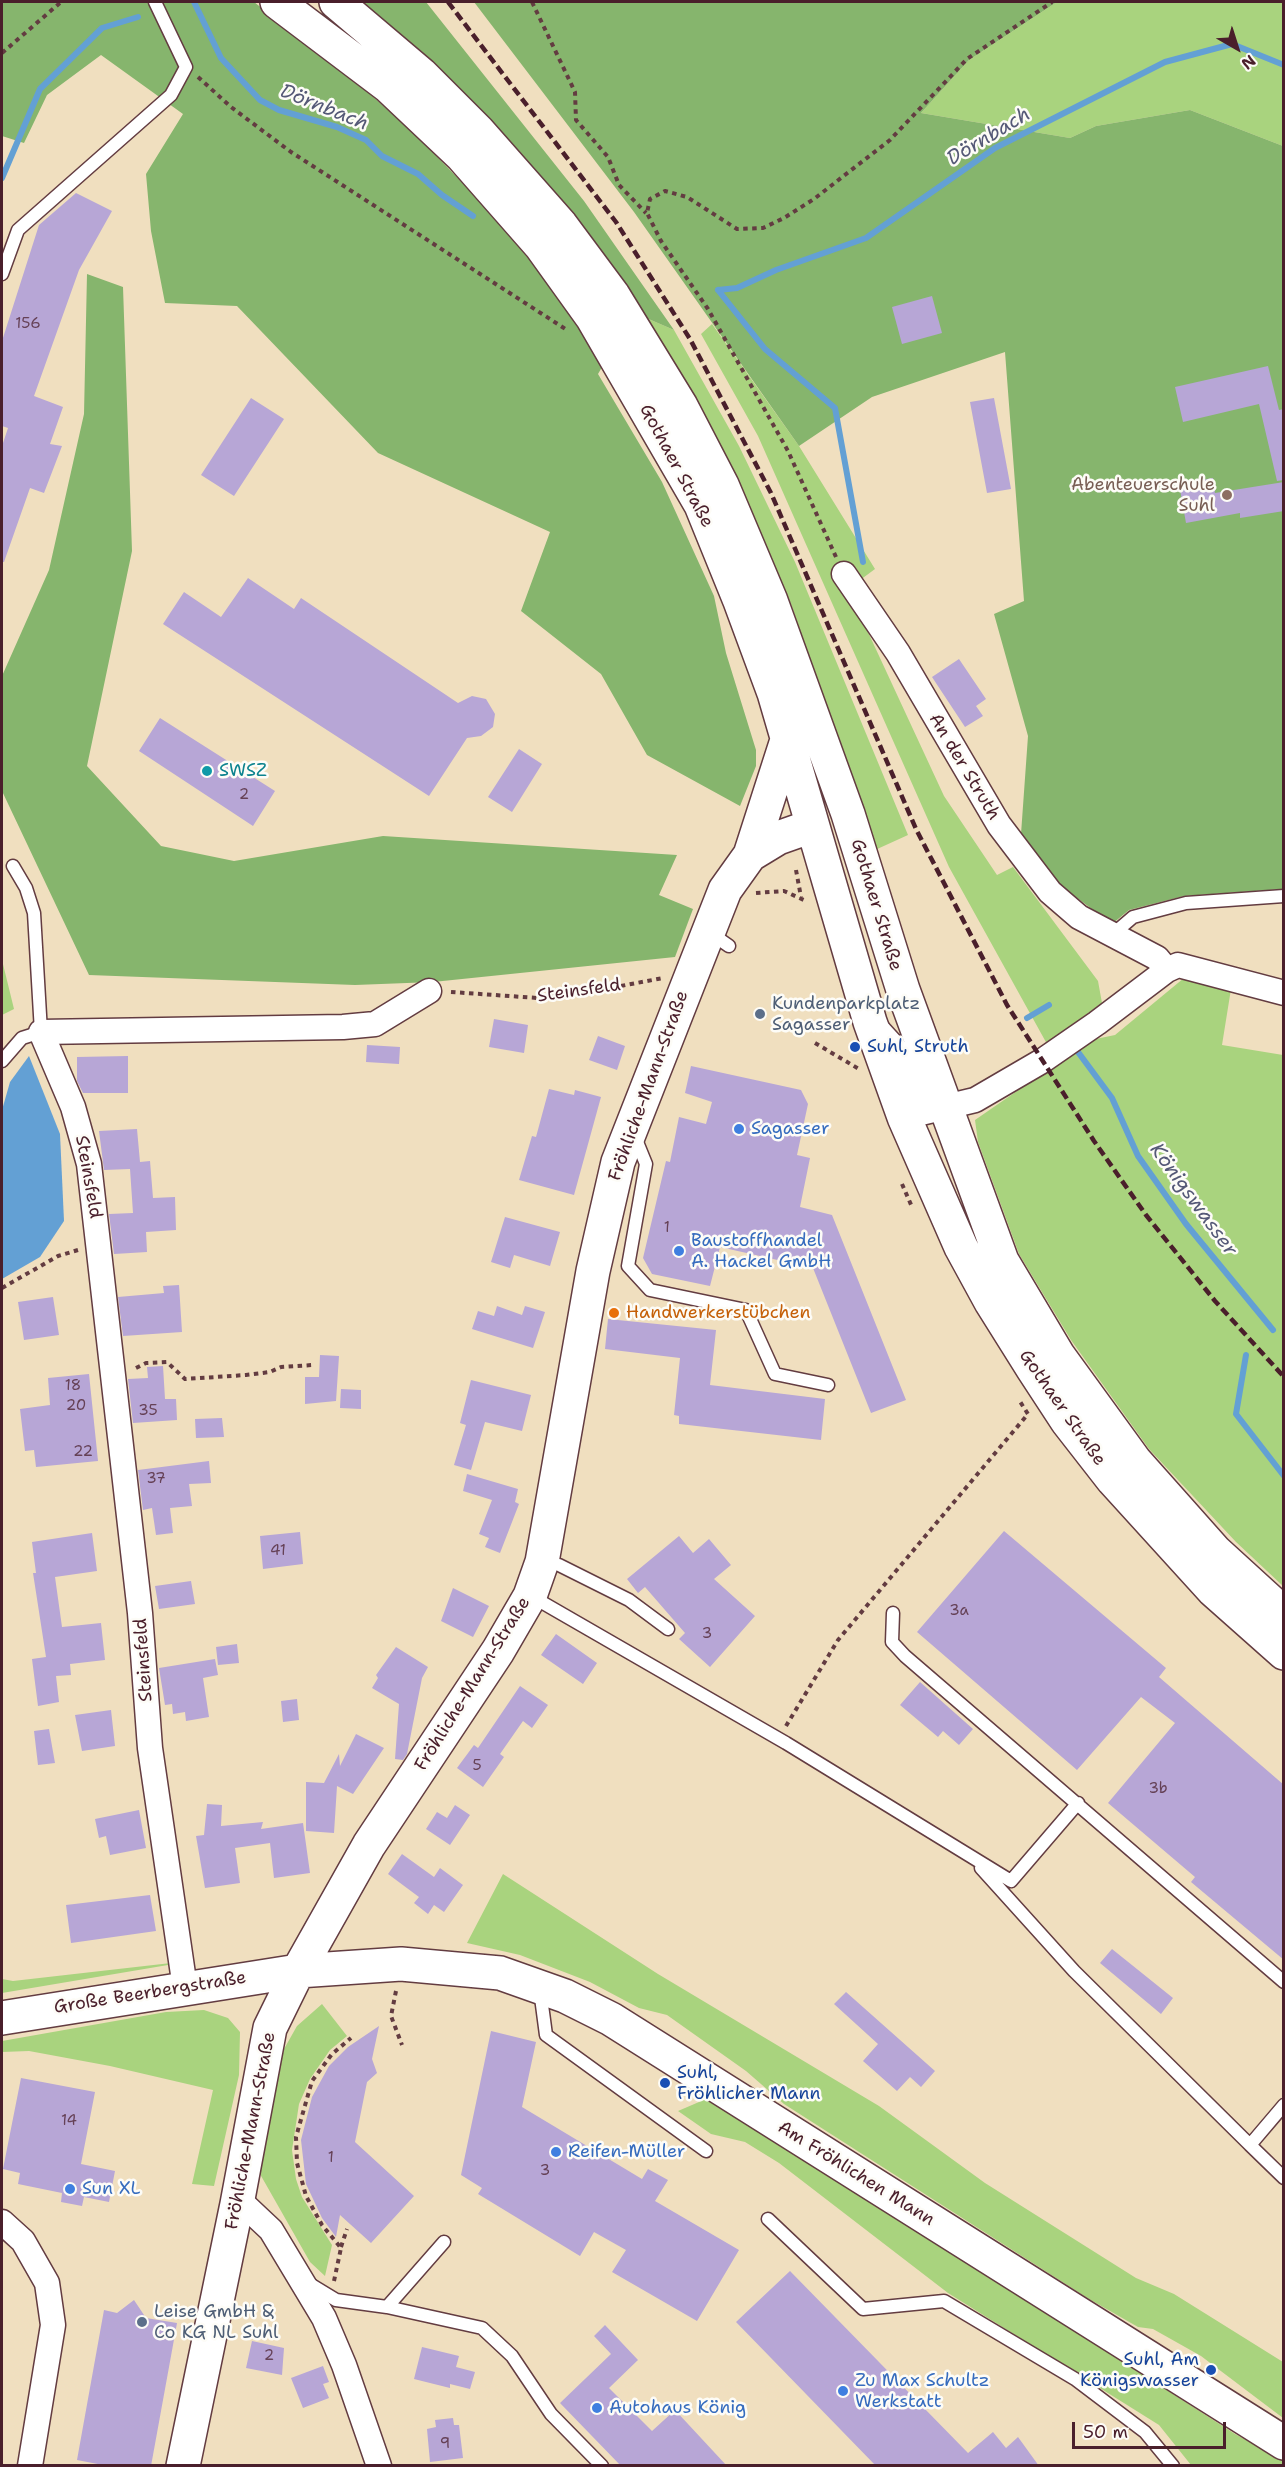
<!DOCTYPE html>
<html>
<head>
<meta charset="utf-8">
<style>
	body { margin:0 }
	#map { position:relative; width:1285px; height:2467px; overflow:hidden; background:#f0dfbf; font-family:"Shantell Sans",sans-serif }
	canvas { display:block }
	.frame { position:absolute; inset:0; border:3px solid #4a1f2b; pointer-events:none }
	.north { position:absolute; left:1207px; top:18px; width:60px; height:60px; -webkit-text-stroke:4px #fdfcf7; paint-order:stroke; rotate:141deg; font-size:16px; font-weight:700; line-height:24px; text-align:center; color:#4a1f2b }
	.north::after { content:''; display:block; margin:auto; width:21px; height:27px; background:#4a1f2b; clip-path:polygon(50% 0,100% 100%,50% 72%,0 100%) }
	.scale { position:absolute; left:1072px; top:2422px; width:154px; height:27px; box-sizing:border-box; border:3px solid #4a1f2b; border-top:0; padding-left:8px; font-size:18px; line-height:21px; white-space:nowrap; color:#4a1f2b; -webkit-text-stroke:4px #fdfcf7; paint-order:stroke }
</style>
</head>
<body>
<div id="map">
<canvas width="1285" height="2467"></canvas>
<div class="frame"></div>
<div class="north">N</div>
<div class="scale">50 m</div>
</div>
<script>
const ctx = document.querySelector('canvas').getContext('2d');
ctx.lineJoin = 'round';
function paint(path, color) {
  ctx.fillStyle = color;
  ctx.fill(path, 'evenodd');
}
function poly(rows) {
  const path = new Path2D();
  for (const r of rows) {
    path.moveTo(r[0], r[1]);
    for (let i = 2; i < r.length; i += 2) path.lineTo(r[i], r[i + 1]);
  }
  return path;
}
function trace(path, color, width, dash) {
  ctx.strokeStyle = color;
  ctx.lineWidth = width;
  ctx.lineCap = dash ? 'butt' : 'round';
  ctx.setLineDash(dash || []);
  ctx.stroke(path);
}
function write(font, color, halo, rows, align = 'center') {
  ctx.font = font + ' "Shantell Sans",sans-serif';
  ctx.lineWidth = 5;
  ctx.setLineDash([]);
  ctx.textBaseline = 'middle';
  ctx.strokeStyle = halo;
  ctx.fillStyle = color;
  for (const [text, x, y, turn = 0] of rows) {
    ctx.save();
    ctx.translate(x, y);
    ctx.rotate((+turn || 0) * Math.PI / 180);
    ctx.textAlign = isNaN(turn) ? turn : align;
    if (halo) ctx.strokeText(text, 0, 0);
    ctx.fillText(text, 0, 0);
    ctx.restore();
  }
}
paint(poly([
	[1057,2,1283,2,1283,146,1190,110,1096,126,1070,138,921,113,969,60],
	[644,317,674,330,739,446,795,562,908,835,875,850,791,604,724,459],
	[712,324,799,446,875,569,848,589,944,796,997,875,1013,867,1098,981,1102,1003,1047,1044,949,867,758,436,701,334],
	[2,960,14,1009,2,1015],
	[1184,978,1231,989,1222,1045,1283,1055,1283,1586,1236,1542,1149,1449,1071,1340,1019,1254,978,1142,975,1120,1091,1040,1115,1035],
	[503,1874,658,1974,879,2106,985,2183,1136,2278,1174,2294,1283,2362,1283,2418,1201,2356,1153,2329,1138,2327,1089,2299,784,2104,746,2071,667,2015,639,2008,590,1982,520,1955,467,1943],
	[171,1963,168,1965,2,1993,2,1979,13,1981],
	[322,2004,347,2036,330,2050,310,2079,299,2104,292,2150,296,2179,302,2197,332,2245,325,2276,310,2262,256,2167,284,2049,297,2026],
	[204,2010,228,2018,240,2032,239,2075,214,2186,192,2184,213,2090,110,2066,29,2051,2,2052,2,2041,166,2012],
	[706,2099,831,2174,1235,2434,1277,2457,1283,2461,1283,2465,1191,2465,1159,2425,948,2293,779,2163,745,2142,711,2134,678,2111]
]), '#a9d37e');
paint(poly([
	[2,2,254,2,356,81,423,142,479,200,558,293,605,362,598,374,662,482,714,596,726,653,756,750,756,766,740,806,647,755,601,674,521,611,550,532,378,453,237,306,165,303,151,231,146,174,183,114,101,55,47,95,24,143,2,136],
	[357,2,426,2,584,201,674,330,644,317],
	[474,2,1057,2,969,60,921,113,1070,138,1096,126,1190,110,1283,146,1283,889,1184,896,1129,910,1112,924,1061,886,1021,834,1028,736,994,614,1024,601,1005,352,872,397,799,446,634,212],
	[87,274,123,287,132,551,87,766,161,846,234,861,383,836,677,855,659,895,693,909,675,957,433,982,355,985,89,975,2,791,2,676,49,570,84,414]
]), '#86b56d');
paint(poly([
	[29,1056,60,1134,64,1221,40,1257,2,1279,2,1110,10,1082]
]), '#63a0d4');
trace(poly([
	[194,2,221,58,260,100,279,110,337,127,366,140,382,156,418,174,442,195,473,216],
	[2,178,40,89,102,28,138,17],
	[718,290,737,288,776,270,866,238,995,148,1165,62,1232,44,1284,65],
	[718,290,765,349,835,408,863,562],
	[1027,1018,1049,1005],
	[1078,1052,1112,1098,1138,1156,1186,1224,1273,1330],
	[1246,1355,1236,1414,1284,1476]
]), '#63a0d4', 6);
paint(poly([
	[76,193,112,211,79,270,34,396,63,407,50,444,62,446,44,493,30,488,4,562,2,562,2,446,8,428,2,426,2,341,39,225],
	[932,296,942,333,902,344,892,307],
	[1268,366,1279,410,1284,409,1284,480,1277,481,1259,404,1183,422,1175,387],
	[251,398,284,419,234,496,201,475],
	[994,398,1011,489,987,493,970,402],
	[1213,478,1215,493,1284,482,1284,511,1240,518,1240,513,1186,523,1179,484],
	[248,578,294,609,301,598,458,703,472,696,486,699,495,714,493,727,481,736,467,738,429,796,163,624,184,592,221,617],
	[959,659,986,699,976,706,983,716,965,727,932,677],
	[160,718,275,791,253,826,139,751],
	[519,749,542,764,512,812,488,797],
	[494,1019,528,1025,524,1053,489,1047],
	[598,1036,625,1046,617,1070,589,1060],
	[367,1045,400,1047,399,1064,366,1062],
	[128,1056,128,1093,83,1093,77,1081,77,1057],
	[691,1066,801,1090,808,1104,797,1155,810,1158,800,1207,832,1215,906,1400,871,1413,813,1268,720,1247,710,1286,652,1274,643,1258,666,1161,670,1162,679,1117,706,1124,712,1102,685,1093],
	[549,1089,574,1095,575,1090,601,1097,574,1195,519,1180,532,1136,536,1137],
	[137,1129,140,1162,150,1161,153,1198,175,1197,176,1230,146,1232,147,1252,114,1254,109,1214,133,1213,130,1169,104,1170,99,1131],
	[505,1217,560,1232,550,1266,514,1255,510,1268,491,1262],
	[179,1285,182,1332,123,1336,118,1297,164,1293,163,1286],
	[53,1297,59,1335,24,1340,18,1302],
	[497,1306,522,1315,525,1306,545,1312,533,1348,472,1329,478,1311,494,1316],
	[608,1319,716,1330,710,1385,825,1399,821,1440,679,1424,679,1416,674,1415,680,1358,605,1349],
	[320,1355,339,1356,336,1401,305,1404,305,1377,319,1377],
	[163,1366,165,1399,176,1399,177,1420,133,1423,128,1379,148,1378,147,1367],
	[89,1374,98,1461,36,1467,34,1450,25,1451,20,1409,50,1405,48,1378],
	[471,1380,531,1395,522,1431,485,1422,471,1470,454,1465,466,1425,460,1423],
	[341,1389,361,1390,361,1409,340,1408],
	[222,1418,224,1437,196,1438,195,1419],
	[209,1461,211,1483,189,1484,192,1506,170,1508,173,1533,156,1535,152,1508,143,1510,138,1470],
	[467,1474,518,1489,515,1502,519,1504,500,1553,485,1547,489,1538,479,1534,492,1500,463,1491],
	[1004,1531,1166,1668,1159,1677,1284,1785,1284,1960,1191,1882,1195,1877,1108,1803,1175,1723,1141,1697,1077,1770,917,1632],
	[300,1532,303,1564,263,1569,260,1536],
	[92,1533,97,1571,55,1577,62,1627,101,1623,105,1660,70,1664,71,1675,56,1676,59,1702,38,1706,32,1659,46,1657,33,1573,36,1573,32,1542],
	[679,1536,693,1553,709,1539,731,1565,714,1579,755,1616,710,1667,679,1639,685,1633,645,1587,638,1593,627,1579],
	[191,1581,195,1604,159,1609,155,1586],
	[453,1588,489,1606,473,1637,441,1621],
	[556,1634,597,1663,583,1684,541,1655],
	[237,1644,239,1663,218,1665,216,1647],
	[396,1647,428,1667,422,1678,407,1754,403,1760,395,1759,399,1704,372,1688,378,1678,376,1675],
	[215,1659,218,1675,203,1678,209,1717,186,1721,185,1712,173,1714,172,1704,165,1705,159,1668],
	[920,1682,973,1729,959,1745,943,1731,938,1737,900,1705],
	[520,1686,548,1705,532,1728,523,1721,500,1754,504,1757,483,1787,457,1768,474,1745,478,1748],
	[297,1699,299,1720,283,1722,281,1701],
	[111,1710,115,1746,82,1751,75,1715],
	[49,1729,55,1763,38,1765,34,1731],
	[356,1734,384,1748,353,1794,337,1786,334,1833,306,1831,306,1782,324,1783,339,1754,340,1766],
	[207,1804,222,1805,221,1826,263,1822,261,1829,303,1823,310,1873,274,1878,270,1843,235,1848,240,1883,205,1888,196,1836,204,1835],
	[455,1805,470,1815,450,1845,426,1829,437,1812,447,1818],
	[139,1810,146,1848,110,1855,106,1836,99,1838,95,1819],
	[402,1854,434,1877,440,1868,463,1885,444,1912,434,1905,428,1914,414,1903,419,1897,388,1874],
	[150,1895,156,1931,71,1943,66,1905],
	[1112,1949,1173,1998,1161,2014,1100,1963],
	[846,1992,935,2071,921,2087,910,2077,897,2091,863,2061,878,2044,834,2004],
	[379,2026,372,2059,377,2073,367,2082,355,2142,414,2196,371,2243,340,2215,336,2237,322,2218,306,2184,301,2140,312,2097,329,2066,348,2047],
	[491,2031,536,2042,522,2107,642,2179,648,2169,668,2180,655,2201,739,2250,697,2321,612,2272,626,2250,594,2232,580,2256,478,2194,482,2188,461,2175],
	[21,2078,95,2092,81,2164,115,2171,109,2202,84,2197,82,2206,61,2202,62,2193,18,2184,20,2173,3,2169],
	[790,2271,968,2453,993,2432,1006,2448,1018,2437,1039,2466,876,2466,736,2322],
	[134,2300,146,2318,177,2323,151,2466,108,2466,77,2460,104,2310,117,2313],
	[605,2325,638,2360,609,2388,652,2431,675,2410,727,2466,621,2466,560,2403,611,2354,594,2336],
	[252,2341,284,2348,282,2375,246,2368],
	[422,2347,459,2356,456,2367,475,2372,470,2389,450,2384,450,2388,414,2379],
	[323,2366,329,2382,323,2384,329,2398,303,2408,291,2378],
	[453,2418,454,2425,459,2425,463,2458,430,2462,427,2429,436,2427,435,2420]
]), '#b7a6d6');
const lane = poly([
	[2,274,18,230,171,95,186,67,155,2],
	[709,932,729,946],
	[1112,935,1133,917,1186,903,1284,896],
	[2,1061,22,1038,41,1032,34,913,26,888,13,866],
	[635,1137,646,1164,628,1266,650,1290,746,1310,775,1374,828,1385],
	[559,1565,629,1600,668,1629],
	[531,1596,786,1743,1011,1881,1078,1803],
	[893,1613,892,1642,905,1656,1284,1982],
	[981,1868,1074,1971,1250,2145],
	[540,1990,546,2035,706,2151],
	[1284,2105,1250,2145,1284,2178],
	[768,2219,863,2309,944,2301,1075,2379,1145,2432,1173,2466],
	[308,2283,336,2300,387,2307,482,2328,512,2356,551,2414,602,2466],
	[387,2307,444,2242]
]);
const street = poly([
	[844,574,898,653,999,825,1050,892,1079,917,1157,958,1167,970],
	[877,1029,898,1052,924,1112],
	[904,1117,975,1100,1042,1061,1097,1023,1167,970,1178,965,1284,993],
	[185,1988,150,1748,140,1613,89,1164,73,1107,41,1032,343,1027,375,1024,429,991],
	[238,2199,271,2230,324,2318,344,2365,379,2466],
	[2,2222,23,2241,47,2283,53,2325,30,2466]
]);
const secondary = poly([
	[277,2,388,86,462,156,541,246,592,317,701,505,740,601,774,693,870,1022,904,1117,961,1247,991,1302,1033,1369,1067,1421,1113,1480,1213,1590,1284,1653],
	[336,2,421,74,478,131,561,225,613,295,681,406,722,485,771,601,848,814,903,990,1002,1261,1058,1355,1135,1461,1215,1551,1284,1614],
	[750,855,787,740],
	[2,2018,298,1971,401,1964,500,1973,565,1996,611,2019,1284,2443],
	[183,2466,237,2204,270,2028,298,1971,369,1845,498,1651,530,1596,542,1562,593,1271,618,1162,725,890,750,855,778,838,812,826]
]);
trace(lane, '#633c41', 15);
trace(street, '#633c41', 27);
trace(secondary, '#633c41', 36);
trace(poly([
	[532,2,575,92,576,120,608,157,619,185,646,213],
	[2,53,61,2],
	[198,77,231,107,291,152,567,330],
	[836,557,788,451,708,309,661,241,647,213,650,199,665,191,687,197,737,229,763,228,784,218,814,199,890,140,967,59,1052,2],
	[796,870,801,897],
	[756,893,784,891,806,901],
	[451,992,538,998,573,995,663,978],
	[815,1043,859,1069],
	[902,1184,912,1207],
	[2,1288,58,1256,78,1250],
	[136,1368,146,1363,167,1362,185,1379,246,1375,270,1372,281,1367,313,1365],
	[786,1726,838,1640,1028,1414,1019,1400],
	[396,1991,391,2016,402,2045],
	[341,2247,347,2229],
	[334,2281,341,2248,322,2225,306,2196,297,2163,296,2137,312,2081,332,2054,351,2038]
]), '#633c41', 4, [4.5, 4.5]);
trace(lane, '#fff', 12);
trace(street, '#fff', 24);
trace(secondary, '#fff', 33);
trace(poly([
	[448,2,616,222,690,339,771,493,916,829,1007,1005,1094,1141,1146,1215,1215,1301,1284,1377]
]), '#4a1f2b', 4.5, [9, 4.5]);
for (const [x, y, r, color] of [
	[1227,495,6,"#8d6e63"],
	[207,771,6,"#0f9aa8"],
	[760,1014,6,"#5c6f8a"],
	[855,1047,6,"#1a4fb4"],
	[739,1129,6,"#3f7fe0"],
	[679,1251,6,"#3f7fe0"],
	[614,1313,6,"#e8710a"],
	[665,2083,6,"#1a4fb4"],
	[556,2152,6,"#3f7fe0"],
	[70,2189,6,"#3f7fe0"],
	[142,2322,6,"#5c6f8a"],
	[1211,2370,6,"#1a4fb4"],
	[843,2391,6,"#3f7fe0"],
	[597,2408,6,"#3f7fe0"]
]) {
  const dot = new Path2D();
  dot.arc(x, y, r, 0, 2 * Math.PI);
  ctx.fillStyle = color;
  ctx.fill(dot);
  trace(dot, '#fdfcf7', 2);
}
write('15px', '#654156', null, [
	["156",28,324],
	["2",244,795],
	["1",667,1228],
	["18",73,1386],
	["20",76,1406],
	["35",148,1411],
	["22",83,1452],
	["37",156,1479],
	["41",278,1551],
	["3a",959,1611],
	["3",707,1634],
	["5",477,1766],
	["3b",1158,1789],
	["14",69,2121],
	["1",331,2158],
	["3",545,2171],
	["2",269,2356],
	["9",445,2444]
]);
write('18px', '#4a1f2b', '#fdfcf7', [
	["Gothaer Straße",676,466,62],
	["An der Struth",964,767,59],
	["Gothaer Straße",876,905,73],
	["Steinsfeld",579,991,-8],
	["Fröhliche-Mann-Straße",649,1086,-70],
	["Steinsfeld",88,1177,80],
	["Gothaer Straße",1062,1408,55],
	["Steinsfeld",144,1660,-94],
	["Fröhliche-Mann-Straße",473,1684,-58],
	["Große Beerbergstraße",150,1993,-9],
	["Fröhliche-Mann-Straße",251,2131,-79],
	["Am Fröhlichen Mann",856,2174,32]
]);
write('18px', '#785e54', '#fdfcf7', [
	["Abenteuerschule",1215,485],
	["Suhl",1215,506]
], 'right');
write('18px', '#0d838f', '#fdfcf7', [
	["SWSZ",219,771]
], 'left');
write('18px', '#4e5e75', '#fdfcf7', [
	["Kundenparkplatz",772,1004],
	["Sagasser",772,1025],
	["Leise GmbH &",154,2312],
	["Co KG NL Suhl",154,2333]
], 'left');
write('18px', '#164399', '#fdfcf7', [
	["Suhl, Struth",867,1047],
	["Suhl,",677,2073],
	["Fröhlicher Mann",677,2094],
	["Suhl, Am",1199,2360,"right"],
	["Königswasser",1199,2381,"right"]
], 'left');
write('18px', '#366cbe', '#fdfcf7', [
	["Sagasser",751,1129],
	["Baustoffhandel",691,1241],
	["A. Hackel GmbH",691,1262],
	["Reifen-Müller",568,2152],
	["Sun XL",82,2189],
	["Zu Max Schultz",855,2381],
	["Werkstatt",855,2402],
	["Autohaus König",609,2408]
], 'left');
write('18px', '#c56008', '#fdfcf7', [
	["Handwerkerstübchen",626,1313]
], 'left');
write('italic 20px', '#555977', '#fdfcf7', [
	["Dörnbach",324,108,22],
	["Dörnbach",989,137,-31],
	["Königswasser",1193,1200,54]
]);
</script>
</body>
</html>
